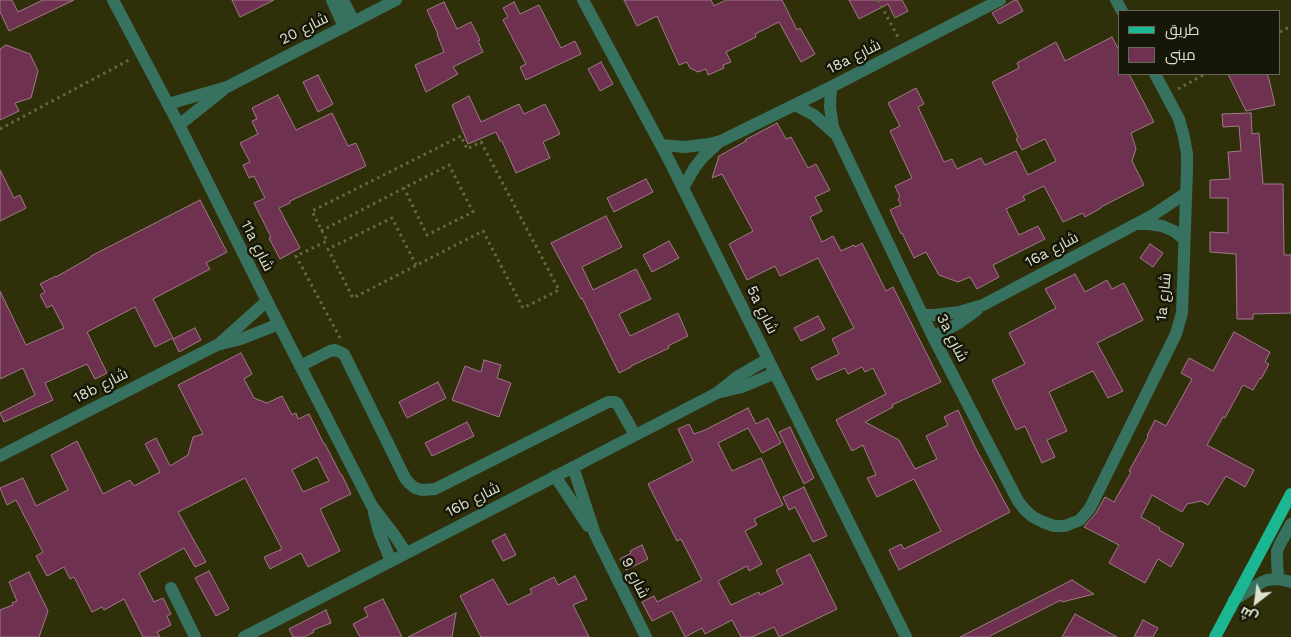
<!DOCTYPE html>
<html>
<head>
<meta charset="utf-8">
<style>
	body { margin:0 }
	#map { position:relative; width:1291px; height:637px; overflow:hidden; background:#2f300a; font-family:"Work Sans",Cairo,sans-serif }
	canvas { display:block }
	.legend { position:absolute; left:1118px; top:10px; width:162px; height:65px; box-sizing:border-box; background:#161708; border:1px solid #666856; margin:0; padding:6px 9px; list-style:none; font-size:15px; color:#dee1cc }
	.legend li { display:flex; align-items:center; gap:10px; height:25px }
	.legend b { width:25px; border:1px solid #666856 }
	.north { position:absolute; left:1231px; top:577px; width:50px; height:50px; -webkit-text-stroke:4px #161708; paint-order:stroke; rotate:210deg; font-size:14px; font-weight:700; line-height:20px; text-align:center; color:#dee1cc }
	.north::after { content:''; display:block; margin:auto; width:18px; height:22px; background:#dee1cc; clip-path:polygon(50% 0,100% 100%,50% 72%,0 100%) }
</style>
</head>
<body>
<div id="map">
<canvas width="1291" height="637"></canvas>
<ul class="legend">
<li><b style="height:6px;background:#1bb692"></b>طريق</li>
<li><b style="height:14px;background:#6e314f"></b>مبنى</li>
</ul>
<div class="north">ش</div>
</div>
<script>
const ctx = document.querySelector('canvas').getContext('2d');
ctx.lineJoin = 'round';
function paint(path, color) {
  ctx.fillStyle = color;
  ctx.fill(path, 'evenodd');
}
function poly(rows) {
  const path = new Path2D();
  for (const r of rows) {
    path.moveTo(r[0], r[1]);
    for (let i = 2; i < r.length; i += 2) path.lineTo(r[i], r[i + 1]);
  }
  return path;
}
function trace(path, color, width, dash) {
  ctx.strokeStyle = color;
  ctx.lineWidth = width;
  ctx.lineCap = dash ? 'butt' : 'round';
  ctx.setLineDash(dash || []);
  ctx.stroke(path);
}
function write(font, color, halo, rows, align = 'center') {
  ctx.font = font + ' "Work Sans",Cairo,sans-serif';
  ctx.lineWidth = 5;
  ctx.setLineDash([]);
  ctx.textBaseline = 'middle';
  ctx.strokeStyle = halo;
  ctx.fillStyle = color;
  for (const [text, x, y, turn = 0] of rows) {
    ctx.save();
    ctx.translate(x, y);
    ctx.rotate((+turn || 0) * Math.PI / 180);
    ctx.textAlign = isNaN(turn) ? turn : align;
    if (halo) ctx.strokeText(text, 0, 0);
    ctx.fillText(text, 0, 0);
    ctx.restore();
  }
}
const building = poly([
	[0,0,12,0,18,12,43,0,74,0,9,31,0,12,0,0],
	[232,0,274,0,240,17,232,0],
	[624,0,711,0,714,6,726,0,782,0,797,30,800,28,815,54,801,62,779,22,755,34,756,37,726,52,731,62,723,65,724,68,708,75,706,69,698,72,690,68,687,62,679,65,657,16,637,26,624,0],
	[849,0,902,0,908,11,895,18,888,4,859,19,849,0],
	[1015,0,1017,0,1023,11,999,24,992,13,1015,0],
	[444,2,457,29,471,22,480,40,478,41,483,52,453,67,458,74,426,92,415,65,444,52,437,34,438,34,427,10,444,2],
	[514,2,520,14,539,5,561,48,575,41,581,54,526,80,520,67,526,64,503,20,508,17,503,8,514,2],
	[1112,37,1120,52,1120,74,1129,74,1154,122,1131,133,1136,149,1132,161,1144,185,1101,207,1101,208,1085,217,1083,213,1063,222,1044,186,1023,196,1025,200,1006,209,1019,235,1038,226,1045,239,993,265,999,277,977,289,970,277,958,282,939,275,926,252,914,258,902,233,901,234,890,210,901,205,898,199,900,197,895,186,912,178,890,131,900,126,888,103,916,88,924,104,918,107,944,162,952,159,957,169,981,158,985,165,1016,151,1028,175,1056,161,1045,139,1022,150,1016,139,1018,137,992,82,1019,68,1017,63,1056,42,1065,61,1112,37],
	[6,45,30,54,38,71,31,98,15,103,19,111,0,120,0,49,6,45],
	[601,62,613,84,600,91,588,69,601,62],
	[1228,74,1267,74,1269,79,1275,105,1246,111,1228,74],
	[318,75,333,104,318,112,303,82,318,75],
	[278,95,296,130,332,113,348,146,356,143,366,166,290,201,290,203,279,208,300,248,280,259,269,238,271,237,254,203,265,198,254,176,249,178,243,165,250,162,240,143,258,134,252,121,257,119,252,108,278,95],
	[469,96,481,122,519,104,524,114,545,104,560,134,543,142,550,158,516,173,502,141,500,141,496,132,468,144,452,105,469,96],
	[1251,113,1252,134,1259,133,1263,184,1283,184,1284,255,1291,255,1291,313,1253,314,1253,319,1237,319,1236,254,1210,252,1210,232,1228,233,1228,198,1210,198,1210,180,1230,179,1228,152,1241,151,1239,126,1223,127,1222,114,1251,113],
	[777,123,786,139,791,137,808,168,816,164,830,190,815,197,822,211,810,217,822,242,833,236,841,251,854,245,855,247,862,243,886,291,893,287,941,382,892,405,893,407,865,422,899,440,915,469,937,459,926,436,948,425,944,417,958,410,975,447,1010,512,899,570,889,550,901,544,904,549,941,531,914,479,877,497,867,478,876,475,863,445,852,451,836,420,886,394,873,368,865,372,862,367,848,374,845,368,817,380,811,368,839,354,832,339,854,328,818,258,780,276,775,266,747,280,729,244,753,231,722,174,712,178,719,156,746,141,745,140,777,123],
	[0,170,14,198,20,195,26,208,0,221,0,170],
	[646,179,653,192,614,212,607,198,646,179],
	[200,200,227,252,206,263,210,269,153,299,173,338,155,347,135,307,87,332,107,373,95,379,87,364,45,383,53,400,4,422,0,413,35,395,23,368,0,379,0,291,26,345,64,328,52,305,47,308,40,295,45,292,40,284,56,276,56,277,91,257,91,256,200,200],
	[606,216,622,247,582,267,593,290,636,269,651,299,619,314,630,336,678,313,688,336,668,346,669,348,631,366,631,367,619,373,582,298,581,299,551,243,606,216],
	[669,241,679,258,652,272,643,255,669,241],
	[1150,244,1163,253,1153,267,1140,258,1150,244],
	[1075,274,1085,292,1107,280,1112,289,1124,283,1143,320,1097,343,1123,391,1108,398,1093,371,1049,392,1067,431,1047,440,1055,457,1042,463,1025,426,1016,430,992,380,1025,364,1009,333,1056,308,1045,289,1075,274],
	[818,316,825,329,801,341,794,328,818,316],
	[195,328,201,340,179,352,173,339,195,328],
	[1234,332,1270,352,1265,362,1269,364,1261,379,1260,378,1253,390,1243,385,1225,418,1223,417,1207,445,1254,470,1245,487,1226,476,1208,505,1201,501,1187,504,1182,512,1152,495,1141,517,1160,528,1159,530,1184,544,1171,567,1158,559,1145,583,1109,563,1119,545,1084,527,1096,513,1105,497,1114,502,1131,472,1129,471,1148,437,1147,436,1155,420,1166,426,1192,379,1181,373,1189,358,1213,371,1234,332],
	[241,353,252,374,244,379,254,398,267,403,282,396,292,415,296,413,298,419,309,414,324,444,325,444,341,475,342,475,351,494,320,509,340,551,308,567,301,553,270,569,264,557,282,549,245,478,178,512,206,562,195,567,184,548,139,573,154,602,163,598,171,614,167,616,171,625,157,632,160,637,143,637,124,599,104,610,102,607,92,612,74,577,70,579,64,567,47,576,36,556,43,552,16,500,7,505,0,488,23,478,36,506,68,490,51,455,77,441,103,494,130,480,134,486,160,472,145,444,156,438,170,466,188,455,193,437,203,434,178,385,241,353],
	[317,457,329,481,303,492,292,470,317,457],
	[484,360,501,365,497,378,511,383,499,417,452,400,465,366,481,372,484,360],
	[438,382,446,398,407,418,399,402,438,382],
	[748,408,756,424,768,418,781,443,762,453,748,428,718,443,732,471,761,458,783,505,754,519,757,525,745,531,762,564,749,571,747,566,718,581,731,605,759,592,760,595,783,584,776,570,810,554,837,609,779,637,774,627,752,637,741,637,732,620,705,634,702,628,685,637,672,611,652,621,642,602,654,596,657,602,702,580,681,539,677,541,648,484,693,461,678,429,689,424,694,434,705,430,748,408],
	[467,422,474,436,432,456,425,443,467,422],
	[790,427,814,478,804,484,779,432,790,427],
	[804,487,827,536,813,542,795,507,789,510,783,497,804,487],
	[505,534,516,555,503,561,492,541,505,534],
	[642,545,648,559,626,570,620,559,631,553,630,551,642,545],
	[209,571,229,609,216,616,195,578,209,571],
	[29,572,48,611,39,637,0,637,0,610,13,605,12,603,17,601,9,582,29,572],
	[575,576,587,599,573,605,589,637,481,637,460,596,493,579,508,605,532,593,530,589,554,577,558,585,575,576],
	[1072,580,1094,594,1062,602,1061,600,988,637,960,637,1072,580],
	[383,599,402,637,360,637,353,624,368,616,364,608,383,599],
	[326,610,331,623,313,630,314,632,304,637,293,637,289,629,326,610],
	[456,613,452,637,408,637,456,613],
	[1075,614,1117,637,1062,637,1075,614],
	[1143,620,1158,628,1153,637,1134,637,1143,620]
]);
paint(building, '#6e314f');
trace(building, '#a1798a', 1);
trace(poly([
	[878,0,898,37],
	[1280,32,1291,26],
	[1178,89,1205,74],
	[0,129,129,60],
	[321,231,404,188,449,165,473,212,427,235,404,188],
	[340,338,296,256,327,241,312,211,461,136,467,149,481,142,559,290,523,308,483,231,353,298,328,249,392,218,416,265]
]), '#666847', 3, [2.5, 4]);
trace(poly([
	[113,0,179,125,267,301,372,506,395,536,406,553],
	[332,0,344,27],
	[343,0,354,22],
	[583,0,670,162,906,637],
	[1116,0,1122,11],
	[831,87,830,107,833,127,837,136,933,337,1018,501,1025,510,1033,517,1043,522,1054,526,1065,526,1080,520,1090,508,1176,334,1182,313,1187,170,1187,154,1184,137,1179,119,1155,74],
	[168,104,227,87,396,0],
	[795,105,814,115,834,133],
	[179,125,223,90],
	[661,145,685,147,709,144,721,141,831,87,1000,0],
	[683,188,695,167,703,157,719,142],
	[1138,224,1149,224,1162,226,1174,231,1184,239],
	[923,315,935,315,959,312,983,305,1153,215,1186,193],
	[933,337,959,323,977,310],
	[219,344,267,301],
	[300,366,330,351,335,350,340,352,344,354,405,478,409,483,415,488,422,490,435,489,608,402,615,402,617,403,635,435],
	[721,392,742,387,775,373],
	[0,456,217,345,241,339,279,324],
	[573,467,595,534,646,637],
	[555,476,588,526],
	[374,513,379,532,391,561],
	[1278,579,1277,559,1277,551,1280,544,1291,524],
	[171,588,195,637],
	[1234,600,1262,582,1267,580,1278,579,1291,582],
	[244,637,717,393,737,377,768,359]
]), '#377261', 12);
trace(poly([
	[1215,637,1291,494]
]), '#1bb692', 12);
write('15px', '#dee1cc', '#161708', [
	["شارع 20",304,29,-27],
	["18a شارع",854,57,-27],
	["11a شارع",257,246,63],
	["16a شارع",1052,250,-28],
	["1a شارع",1164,297,-84],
	["5a شارع",762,310,64],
	["3a شارع",952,338,63],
	["18b شارع",101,386,-27],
	["16b شارع",473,500,-27],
	["شارع 9",635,578,64]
]);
</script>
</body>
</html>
